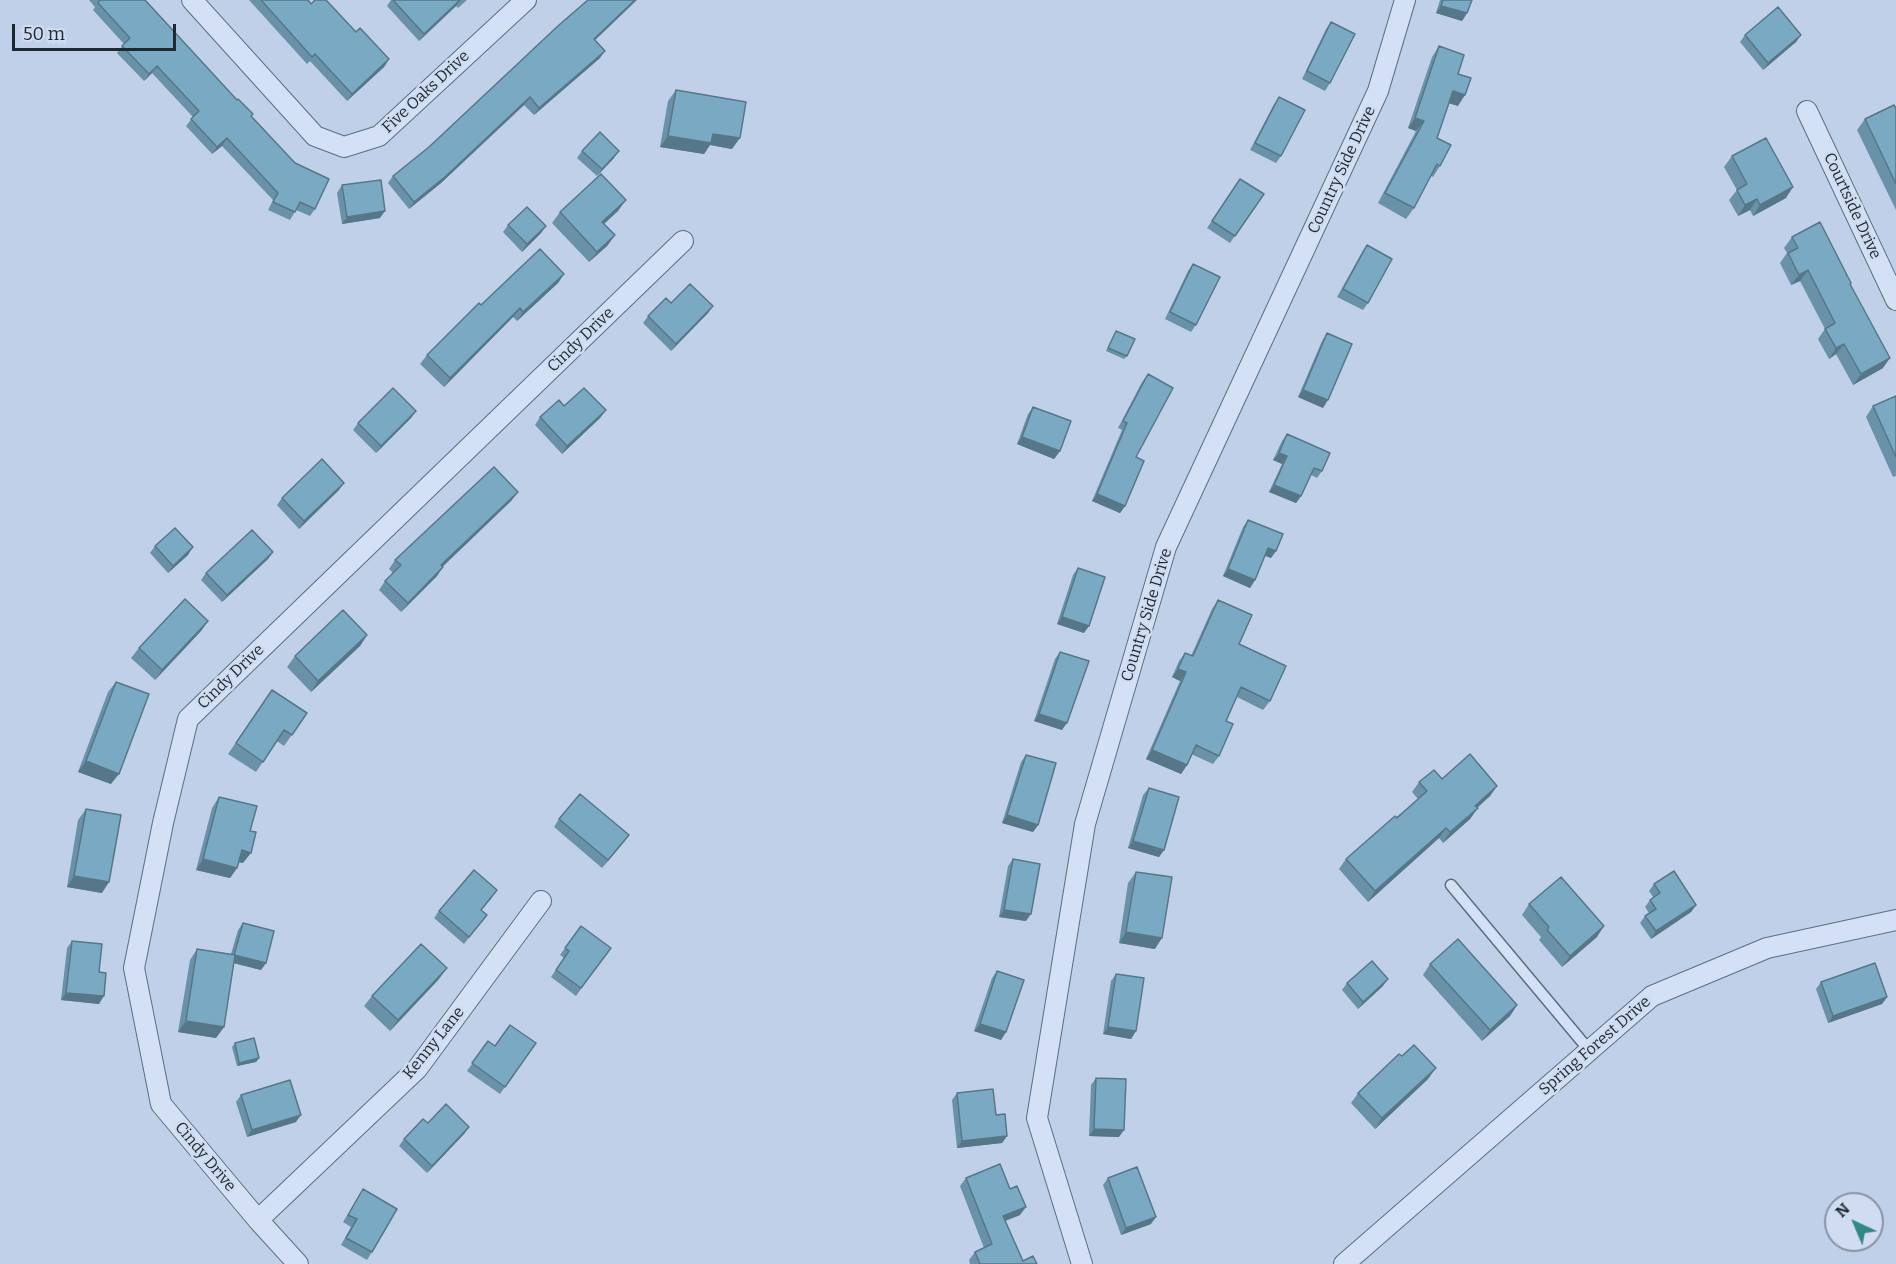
<!DOCTYPE html>
<html>
<head>
<meta charset="utf-8">
<style>
	body { margin:0 }
	#map { position:relative; width:1896px; height:1264px; overflow:hidden; background:#c1d0e9; font-family:Bitter,serif }
	canvas { display:block }
	.north { position:absolute; left:1824px; top:1192px; width:60px; height:60px; box-sizing:border-box; background:#d0dcf1; border:2px solid #8894a4; border-radius:50%; rotate:316deg; font-size:16px; font-weight:700; line-height:24px; text-align:center; color:#1d2931 }
	.north::after { content:''; display:block; margin:auto; width:21px; height:27px; background:#308982; clip-path:polygon(50% 0,100% 100%,50% 72%,0 100%) }
	.scale { position:absolute; left:12px; top:24px; width:164px; height:27px; box-sizing:border-box; border:3px solid #1d2931; border-top:0; padding-left:8px; font-size:18px; line-height:21px; white-space:nowrap; color:#1d2931; -webkit-text-stroke:4px #d0dcf1; paint-order:stroke }
</style>
</head>
<body>
<div id="map">
<canvas width="1896" height="1264"></canvas>
<div class="north">N</div>
<div class="scale">50 m</div>
</div>
<script>
const ctx = document.querySelector('canvas').getContext('2d');
ctx.lineJoin = 'round';
function poly(rows) {
  const path = new Path2D();
  for (const r of rows) {
    path.moveTo(r[0], r[1]);
    for (let i = 2; i < r.length; i += 2) path.lineTo(r[i], r[i + 1]);
  }
  return path;
}
function trace(path, color, width, dash) {
  ctx.strokeStyle = color;
  ctx.lineWidth = width;
  ctx.lineCap = dash ? 'butt' : 'round';
  ctx.setLineDash(dash || []);
  ctx.stroke(path);
}
function paint(path, color) {
  ctx.fillStyle = color;
  ctx.fill(path, 'evenodd');
}
function write(font, color, halo, rows, align = 'center') {
  ctx.font = font + ' Bitter,serif';
  ctx.lineWidth = 5;
  ctx.setLineDash([]);
  ctx.textBaseline = 'middle';
  ctx.strokeStyle = halo;
  ctx.fillStyle = color;
  for (const [text, x, y, turn = 0] of rows) {
    ctx.save();
    ctx.translate(x, y);
    ctx.rotate((+turn || 0) * Math.PI / 180);
    ctx.textAlign = isNaN(turn) ? turn : align;
    if (halo) ctx.strokeText(text, 0, 0);
    ctx.fillText(text, 0, 0);
    ctx.restore();
  }
}
const lane = poly([
	[1451,885,1589,1050]
]);
const street = poly([
	[192,0,315,136,344,147,379,136,526,0],
	[1807,111,1896,300],
	[258,1220,417,1069,541,901],
	[298,1264,258,1220,161,1104,134,968,163,823,188,719,683,241],
	[1082,1264,1037,1118,1085,824,1166,547,1378,91,1405,0],
	[1344,1264,1652,996,1767,948,1896,920]
]);
trace(lane, '#5a6f80', 13);
trace(street, '#5a6f80', 22);
trace(lane, '#d3e0f5', 10);
trace(street, '#d3e0f5', 20);
paint(poly([
	[89,0,145,0,251,116,315,209,310,216,296,210,290,220,268,210,273,200,222,146,212,154,186,126,193,117,152,73,144,81,117,53,124,44,93,10,95,7],
	[249,0,308,0,311,4,356,32,389,59,384,67,347,101,310,61,307,64],
	[391,0,467,0,458,8,456,6,419,41,387,6],
	[1440,0,1472,0,1467,13,1462,21,1436,13],
	[1331,22,1330,83,1325,91,1302,79,1326,29],
	[1745,35,1801,35,1796,42,1763,70,1740,42],
	[595,40,600,58,534,115,524,105,441,183,409,209,388,183,393,176],
	[1439,46,1458,74,1458,106,1449,103,1437,138,1440,166,1433,177,1431,176,1414,208,1406,219,1378,203,1416,131,1408,128,1432,57],
	[676,90,732,149,710,145,704,154,660,147,668,101],
	[1279,97,1281,156,1276,163,1250,150,1274,104],
	[1896,108,1896,210,1857,130,1865,119],
	[582,151,614,158,597,176,577,158],
	[1732,156,1786,198,1753,216,1750,210,1738,216,1729,200,1737,190,1724,167],
	[1240,179,1264,194,1230,243,1207,228],
	[342,185,380,218,342,224,337,193],
	[618,211,604,224,615,235,607,246,589,262,552,223,560,212],
	[508,225,546,226,541,233,522,252,503,232],
	[1792,237,1851,283,1850,284,1883,368,1853,385,1836,354,1829,359,1818,339,1825,329,1800,281,1791,285,1780,263,1787,253,1784,248],
	[1367,245,1368,303,1363,310,1337,297,1362,252],
	[1193,264,1196,325,1191,332,1165,319,1188,271],
	[564,274,558,283,517,321,513,317,444,387,420,364,427,355,481,305],
	[671,303,713,306,708,313,671,351,643,323,648,316],
	[1116,331,1127,356,1124,359,1106,351],
	[1327,333,1323,408,1298,397,1322,341],
	[1148,374,1136,457,1125,506,1120,513,1092,501,1122,430,1118,428,1142,382],
	[1896,396,1896,476,1893,477,1866,417,1873,406],
	[564,406,606,410,600,418,562,454,535,425,540,417],
	[1033,407,1060,451,1054,459,1017,444,1028,414],
	[416,411,411,418,376,453,353,430,358,423],
	[1287,434,1322,471,1317,478,1311,475,1301,496,1296,503,1269,492,1282,464,1273,460,1282,441],
	[339,490,299,529,277,505,282,498],
	[518,492,511,501,443,566,437,576,401,612,379,590,385,581,393,573,389,569,395,560],
	[1248,520,1271,558,1265,556,1255,580,1250,588,1223,576,1243,527],
	[155,546,188,555,168,573,150,553],
	[273,552,268,559,222,602,201,580,206,573],
	[1078,568,1084,633,1057,624,1073,575],
	[1218,600,1239,644,1270,701,1263,710,1237,697,1226,721,1219,756,1213,764,1191,754,1187,765,1181,774,1146,759,1180,681,1172,677,1179,661,1185,653,1191,656,1212,609],
	[208,621,201,631,155,680,131,658,139,648],
	[367,635,360,646,311,692,287,667,295,656],
	[1060,652,1062,730,1034,721,1055,659],
	[116,682,111,784,78,772,108,692],
	[272,690,307,713,284,746,277,741,256,772,228,754],
	[1026,755,1038,825,1033,832,1002,823,1021,762],
	[1442,779,1497,786,1490,796,1477,808,1470,819,1443,843,1439,838,1368,902,1339,869,1346,859,1418,799,1412,792,1419,782],
	[1149,788,1164,850,1159,857,1128,848,1143,795],
	[219,797,243,863,239,862,237,868,230,878,196,870,212,808],
	[86,809,102,893,67,887,78,820],
	[559,819,629,835,602,868,554,827],
	[1013,859,1026,921,999,917,1008,866],
	[1136,872,1155,949,1119,943,1128,883],
	[1654,884,1696,905,1691,912,1651,939,1640,923,1645,916,1649,913,1645,907,1650,900,1653,897,1649,891],
	[492,898,481,910,487,915,464,944,434,918,439,911],
	[1529,904,1597,937,1562,967,1539,940,1541,937,1522,915],
	[243,923,266,963,261,970,234,963,224,1027,216,1038,178,1032,190,960,197,949,231,954,238,930],
	[581,926,611,948,576,996,551,977,564,958,560,955],
	[72,941,99,972,99,1004,61,1000,67,948],
	[1430,964,1517,1005,1510,1016,1482,1041,1423,975],
	[997,971,1006,1032,1001,1040,974,1031,992,978],
	[1116,974,1136,1031,1131,1039,1103,1034,1111,981],
	[439,979,390,1031,364,1006,372,996],
	[1821,982,1887,997,1882,1004,1828,1023,1816,989],
	[1347,983,1383,986,1358,1009,1342,990],
	[488,1041,495,1046,536,1043,500,1094,467,1071],
	[235,1043,259,1058,256,1062,237,1066,232,1047],
	[1096,1078,1119,1137,1089,1136,1091,1085],
	[1428,1079,1375,1129,1351,1103,1358,1093],
	[957,1093,996,1115,1007,1136,1002,1143,957,1148,952,1100],
	[241,1095,296,1122,247,1137,236,1102],
	[428,1123,469,1127,464,1134,427,1173,399,1146,404,1139],
	[966,1178,1020,1215,1005,1221,1023,1261,1037,1264,970,1264,969,1260,975,1252,984,1248,960,1186],
	[1108,1178,1151,1224,1121,1235,1103,1185],
	[363,1189,372,1252,367,1260,341,1245,351,1227,343,1222]
]), '#6992a8');
paint(poly([
	[460,0,456,6,419,41,424,34],
	[635,0,637,0,589,46,594,39],
	[1441,6,1467,13,1462,21,1436,13],
	[1801,35,1796,42,1763,70,1768,63],
	[605,51,600,58,534,115,539,108],
	[389,59,384,67,347,101,352,94],
	[157,66,152,73,144,81,149,74],
	[1453,91,1465,95,1458,106,1445,102],
	[530,97,524,105,441,183,409,209,414,202],
	[1415,118,1424,121,1416,131,1408,128],
	[713,134,740,138,732,149,710,145,704,154,660,147,668,136],
	[227,138,222,146,212,154,217,147],
	[619,151,614,158,597,176,602,169],
	[1793,187,1786,198,1753,216,1760,205],
	[1757,199,1750,210,1738,216,1745,205],
	[626,200,618,211,595,232,602,222],
	[385,211,380,218,342,224,347,217],
	[546,226,541,233,522,252,527,244],
	[615,235,607,246,589,262,597,252],
	[1808,270,1800,281,1791,285,1799,275],
	[564,274,558,283,517,321,523,312],
	[713,306,708,313,671,351,676,344],
	[520,308,513,317,444,387,450,378],
	[1844,344,1836,354,1829,359,1836,348],
	[1890,358,1883,368,1853,385,1861,374],
	[1303,390,1328,400,1323,408,1298,397],
	[606,410,600,418,562,454,567,446],
	[416,411,411,418,376,453,381,446],
	[1022,437,1060,451,1054,459,1017,444],
	[1279,453,1287,456,1282,464,1273,460],
	[344,483,339,490,299,529,304,521],
	[1274,485,1301,496,1296,503,1269,492],
	[518,492,511,501,435,574,441,565],
	[1097,494,1125,506,1120,513,1092,501],
	[193,547,188,555,168,573,173,566],
	[1268,548,1276,551,1271,558,1263,555],
	[273,552,268,559,222,602,227,595],
	[443,567,437,576,401,612,408,603],
	[1228,569,1255,580,1250,588,1223,576],
	[1062,617,1089,626,1084,633,1057,624],
	[208,621,201,631,155,680,162,670],
	[367,635,360,646,311,692,318,681],
	[1178,669,1186,672,1180,681,1172,677],
	[1039,714,1067,723,1062,730,1034,721],
	[1152,750,1187,765,1181,774,1146,759],
	[86,761,119,774,111,784,78,772],
	[1497,786,1490,796,1468,816,1475,806],
	[1478,808,1470,819,1443,843,1450,832],
	[1007,815,1038,825,1033,832,1002,823],
	[1446,828,1439,838,1368,902,1375,891],
	[629,835,624,842,602,868,608,860],
	[1133,841,1164,850,1159,857,1128,848],
	[242,850,251,853,243,863,234,861],
	[203,859,237,868,230,878,196,870],
	[74,876,109,882,102,893,67,887],
	[1696,905,1691,912,1651,939,1656,931],
	[1004,910,1031,914,1026,921,999,917],
	[1604,926,1597,937,1562,967,1570,956],
	[1126,932,1162,938,1155,949,1119,943],
	[234,955,266,963,261,970,229,962],
	[447,968,439,979,390,1031,398,1020],
	[1388,979,1383,986,1358,1009,1363,1002],
	[66,993,104,996,99,1004,61,1000],
	[1887,997,1882,1004,1828,1023,1833,1016],
	[1517,1005,1510,1016,1482,1041,1490,1030],
	[186,1021,224,1027,216,1038,178,1032],
	[980,1024,1006,1032,1001,1040,974,1031],
	[1108,1027,1136,1031,1131,1039,1103,1034],
	[259,1058,256,1062,237,1066,239,1063],
	[1436,1068,1428,1079,1375,1129,1382,1118],
	[301,1115,296,1122,247,1137,252,1130],
	[469,1127,464,1134,427,1173,432,1166],
	[1094,1129,1124,1130,1119,1137,1089,1136],
	[1007,1136,1002,1143,957,1148,962,1141],
	[1026,1207,1020,1215,997,1224,1003,1216],
	[1156,1217,1151,1224,1121,1235,1126,1228]
]), '#578');
const building = poly([
	[100,0,145,0,237,100,238,99,253,114,251,116,295,163,329,179,315,209,300,202,295,212,273,202,278,193,227,138,217,147,191,119,199,111,157,66,149,74,122,46,130,38,98,3,100,0],
	[261,0,308,0,311,4,315,0,326,0,356,32,360,28,389,59,352,94,315,54,312,57,261,0],
	[393,0,460,0,424,34,393,0],
	[588,0,635,0,594,39,605,51,539,108,530,97,446,176,414,202,393,176,429,147,559,25,588,0],
	[1443,0,1472,0,1467,13,1441,6,1443,0],
	[1778,7,1801,35,1768,63,1745,35,1778,7],
	[1331,22,1355,34,1330,83,1307,71,1331,22],
	[1439,46,1464,55,1458,74,1471,78,1465,95,1453,91,1437,138,1451,145,1440,166,1437,164,1414,208,1385,193,1424,121,1415,118,1439,46],
	[676,90,746,102,740,138,713,134,711,143,668,136,676,90],
	[1279,97,1305,110,1281,156,1255,143,1279,97],
	[1894,105,1896,108,1896,184,1865,119,1894,105],
	[600,132,619,151,602,169,582,151,600,132],
	[1766,138,1793,187,1760,205,1757,199,1745,205,1737,190,1747,184,1732,156,1766,138],
	[601,174,626,200,602,222,615,235,597,252,560,212,601,174],
	[1240,179,1264,194,1235,236,1212,221,1240,179],
	[381,180,385,211,347,217,342,185,381,180],
	[527,207,546,226,527,244,508,225,527,207],
	[1820,222,1851,283,1850,284,1890,358,1861,374,1844,344,1836,348,1825,329,1835,323,1808,270,1799,275,1788,253,1798,248,1792,237,1820,222],
	[1367,245,1392,259,1368,303,1343,289,1367,245],
	[540,249,564,274,523,312,520,308,450,378,427,355,479,303,481,305,540,249],
	[1193,264,1220,277,1196,325,1170,312,1193,264],
	[690,284,713,306,676,344,648,316,666,298,671,303,690,284],
	[1116,331,1135,339,1127,356,1108,348,1116,331],
	[1327,333,1352,344,1328,400,1303,390,1327,333],
	[1148,374,1173,388,1136,457,1144,461,1125,506,1097,494,1127,423,1123,421,1148,374],
	[393,388,416,411,381,446,358,423,393,388],
	[584,388,606,410,567,446,540,417,559,400,564,406,584,388],
	[1896,396,1896,457,1873,406,1896,396],
	[1033,407,1071,421,1060,451,1022,437,1033,407],
	[1287,434,1330,453,1322,471,1314,468,1301,496,1274,485,1287,456,1279,453,1287,434],
	[322,459,344,483,304,521,282,498,322,459],
	[494,467,518,492,441,565,443,567,408,603,385,581,401,565,395,560,494,467],
	[1248,520,1283,534,1276,551,1268,548,1255,580,1228,569,1248,520],
	[175,528,193,547,173,566,155,546,175,528],
	[252,530,273,552,227,595,206,573,252,530],
	[1078,568,1105,577,1089,626,1062,617,1078,568],
	[185,599,208,621,162,670,139,648,185,599],
	[1218,600,1252,615,1239,644,1286,666,1270,701,1241,687,1226,721,1233,724,1219,756,1196,745,1187,765,1152,750,1186,672,1178,669,1185,653,1193,656,1218,600],
	[343,610,367,635,318,681,295,656,343,610],
	[1060,652,1089,661,1067,723,1039,714,1060,652],
	[116,682,149,694,119,774,86,761,116,682],
	[272,690,307,713,292,735,284,730,263,762,236,743,272,690],
	[1470,754,1497,786,1475,806,1478,808,1450,832,1446,828,1375,891,1346,859,1395,816,1397,818,1427,791,1419,782,1434,770,1442,779,1470,754],
	[1026,755,1056,763,1038,825,1007,815,1026,755],
	[1149,788,1179,797,1164,850,1133,841,1149,788],
	[580,794,629,835,608,860,559,819,580,794],
	[219,797,257,806,250,831,256,832,251,853,242,850,237,868,203,859,219,797],
	[86,809,121,815,109,882,74,876,86,809],
	[1013,859,1040,864,1031,914,1004,910,1013,859],
	[474,870,497,890,481,910,487,915,469,937,439,911,474,870],
	[1674,871,1696,905,1656,931,1645,916,1656,909,1650,900,1660,893,1654,884,1674,871],
	[1136,872,1172,877,1162,938,1126,932,1136,872],
	[1561,877,1604,926,1570,956,1547,930,1549,927,1529,904,1561,877],
	[243,923,274,931,266,963,234,955,243,923],
	[581,926,611,948,581,988,556,970,569,951,565,948,581,926],
	[1458,939,1517,1005,1490,1030,1430,964,1458,939],
	[72,941,102,944,99,972,106,973,104,996,66,993,72,941],
	[421,944,447,968,398,1020,372,996,421,944],
	[197,949,235,955,224,1027,186,1021,197,949],
	[1372,961,1388,979,1363,1002,1347,983,1372,961],
	[1875,963,1887,997,1833,1016,1821,982,1875,963],
	[997,971,1024,980,1006,1032,980,1024,997,971],
	[1116,974,1144,978,1136,1031,1108,1027,1116,974],
	[510,1025,536,1043,505,1087,472,1063,488,1041,495,1046,510,1025],
	[254,1038,259,1058,239,1063,235,1043,254,1038],
	[1414,1045,1436,1068,1382,1118,1358,1093,1399,1054,1402,1056,1414,1045],
	[1096,1078,1126,1079,1124,1130,1094,1129,1096,1078],
	[290,1080,301,1115,252,1130,241,1095,290,1080],
	[993,1089,996,1115,1005,1114,1007,1136,962,1141,957,1093,993,1089],
	[446,1104,469,1127,432,1166,404,1139,423,1119,428,1123,446,1104],
	[1000,1164,1010,1189,1017,1186,1026,1207,1003,1216,1023,1261,1033,1256,1037,1264,980,1264,975,1252,992,1244,966,1178,1000,1164],
	[1137,1167,1156,1217,1126,1228,1108,1178,1137,1167],
	[363,1189,397,1209,372,1252,346,1238,357,1219,348,1215,363,1189]
]);
paint(building, '#7aaac3');
trace(building, '#578', 1.5);
write('16px', '#1d2931', '#d0dcf1', [
	["Five Oaks Drive",426,92,-43],
	["Country Side Drive",1342,170,-65],
	["Courtside Drive",1852,206,65],
	["Cindy Drive",581,340,-44],
	["Country Side Drive",1147,615,-73],
	["Cindy Drive",231,677,-44],
	["Kenny Lane",434,1043,-51],
	["Spring Forest Drive",1595,1046,-41],
	["Cindy Drive",205,1157,50]
]);
</script>
</body>
</html>
